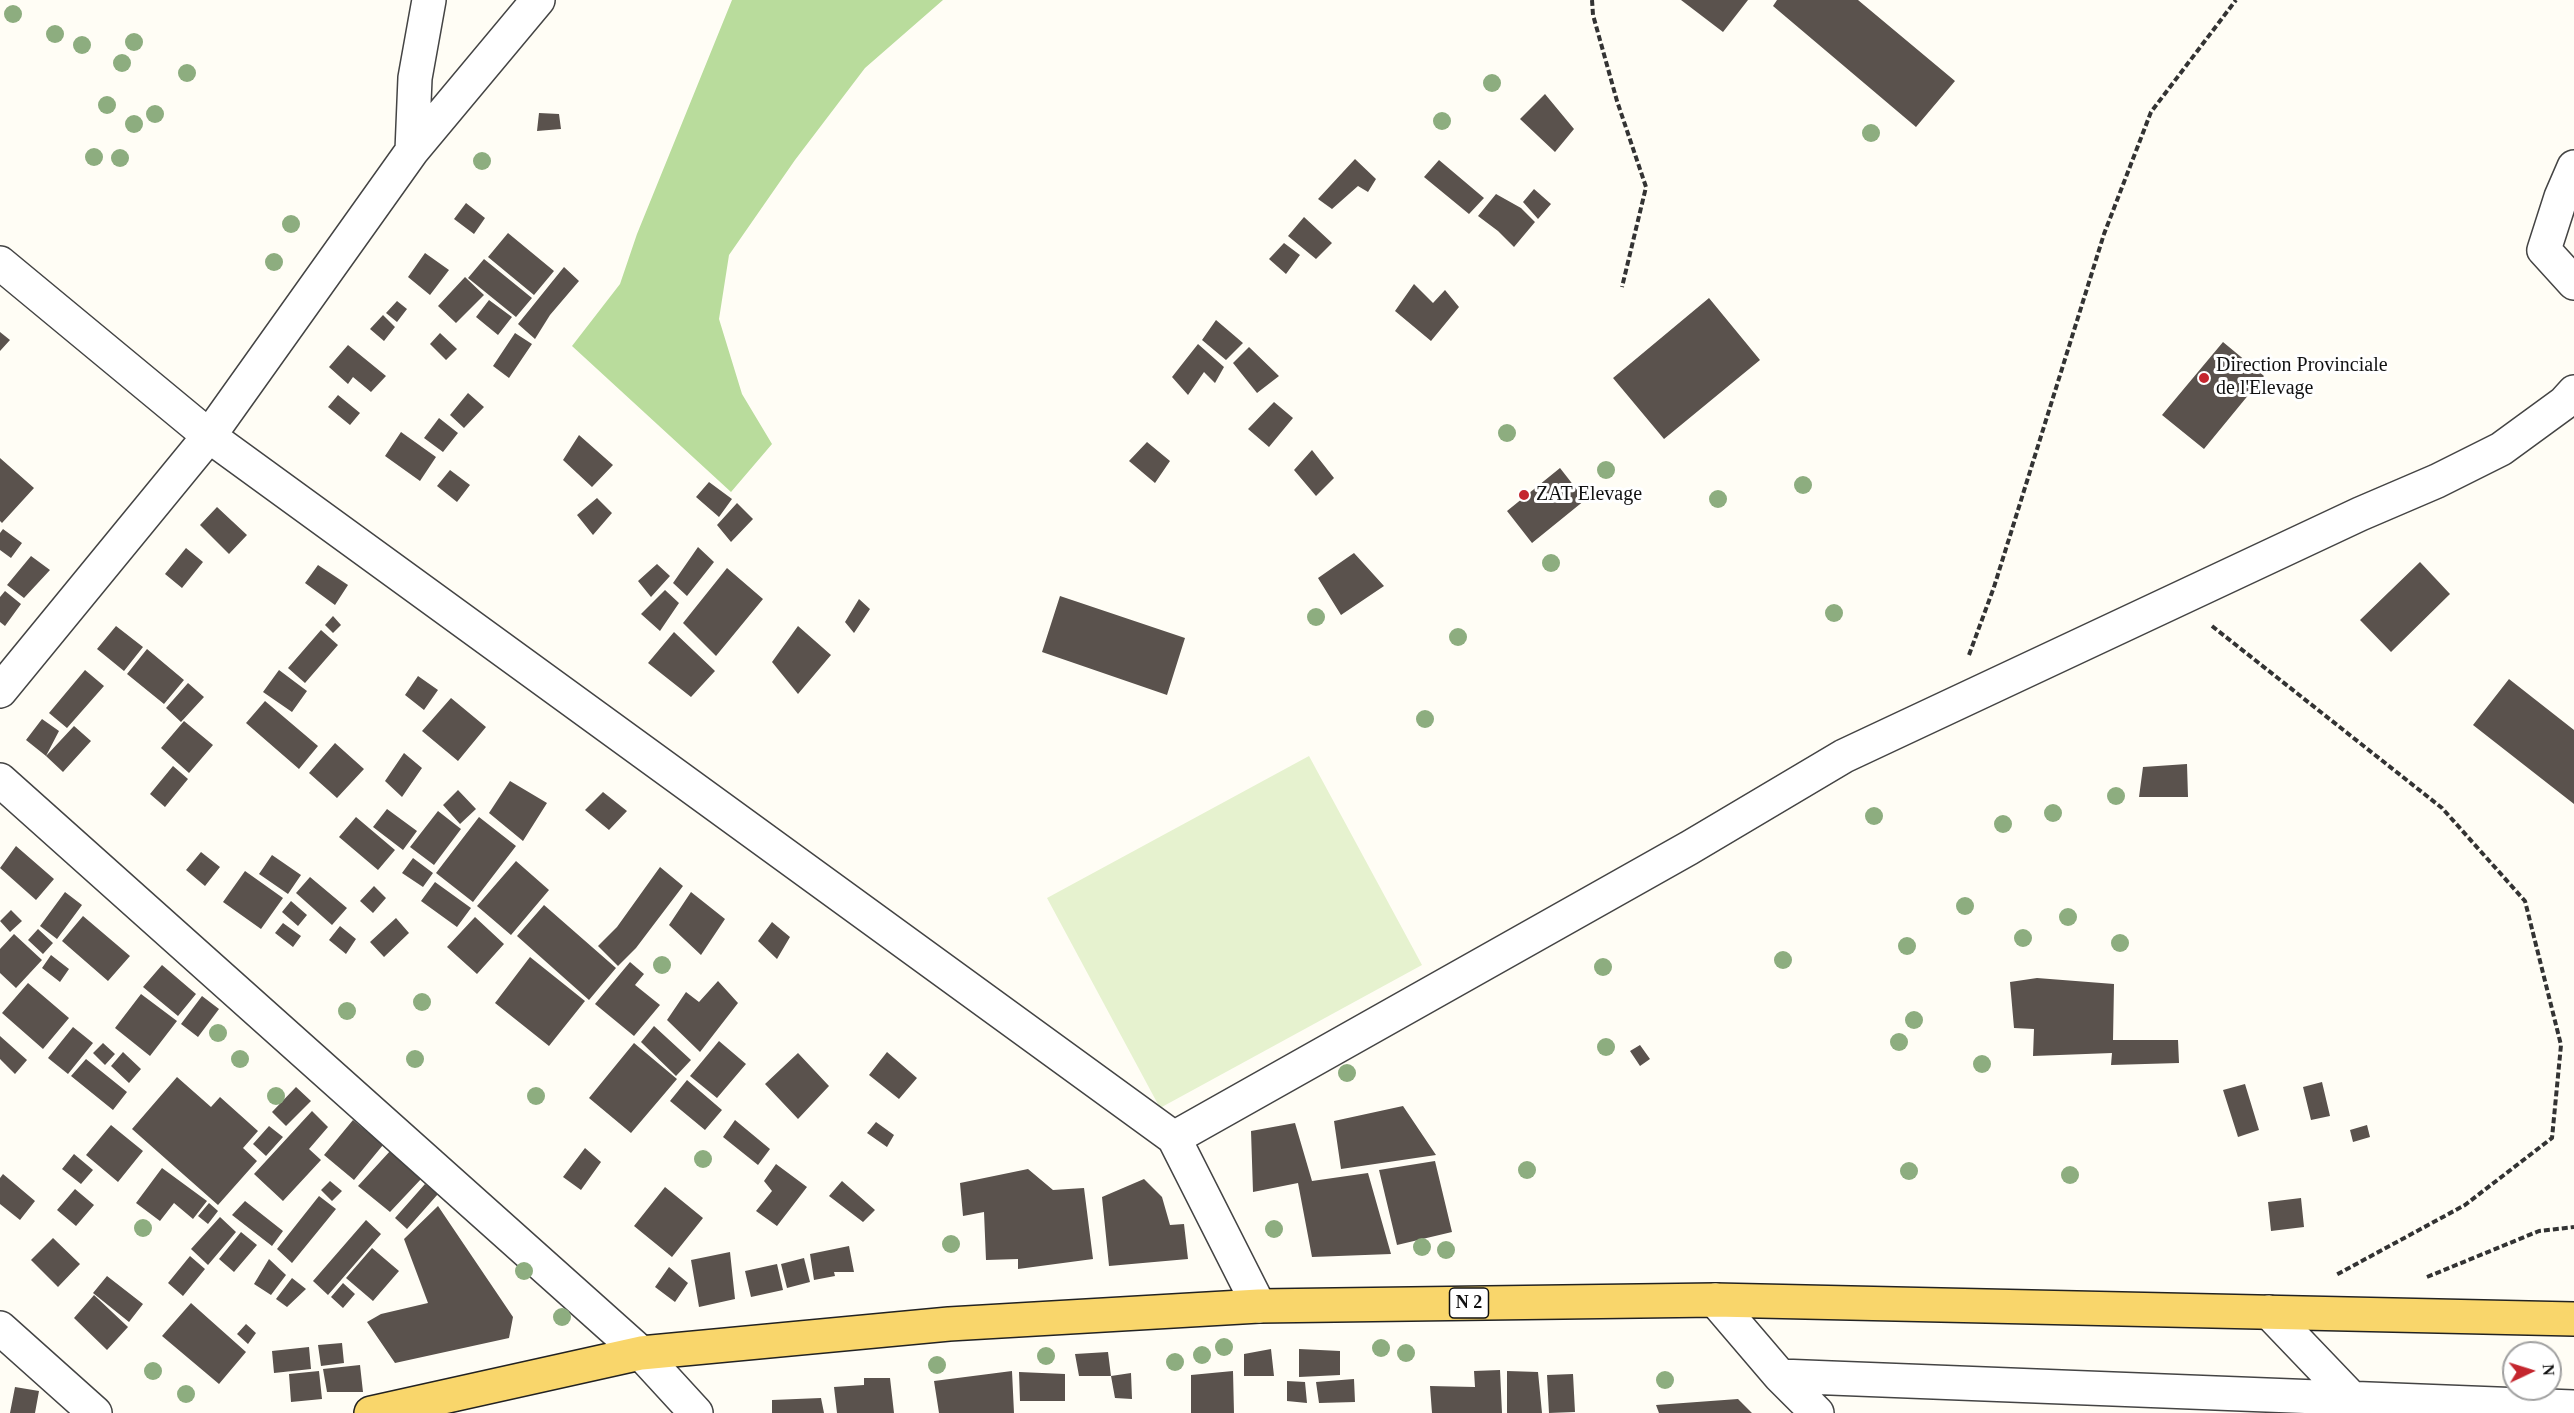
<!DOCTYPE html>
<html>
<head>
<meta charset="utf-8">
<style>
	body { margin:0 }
	#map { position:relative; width:2574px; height:1413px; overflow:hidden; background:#fffdf5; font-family:"Times New Roman",serif }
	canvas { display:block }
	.north { position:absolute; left:2502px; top:1341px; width:60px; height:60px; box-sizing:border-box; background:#fff; border:2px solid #a0a0a0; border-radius:50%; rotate:86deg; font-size:16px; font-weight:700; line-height:24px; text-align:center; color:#111 }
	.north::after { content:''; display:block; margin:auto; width:21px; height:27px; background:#c4262e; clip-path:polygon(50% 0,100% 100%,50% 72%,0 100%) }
</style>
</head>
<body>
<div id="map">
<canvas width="2574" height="1413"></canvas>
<div class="north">N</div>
</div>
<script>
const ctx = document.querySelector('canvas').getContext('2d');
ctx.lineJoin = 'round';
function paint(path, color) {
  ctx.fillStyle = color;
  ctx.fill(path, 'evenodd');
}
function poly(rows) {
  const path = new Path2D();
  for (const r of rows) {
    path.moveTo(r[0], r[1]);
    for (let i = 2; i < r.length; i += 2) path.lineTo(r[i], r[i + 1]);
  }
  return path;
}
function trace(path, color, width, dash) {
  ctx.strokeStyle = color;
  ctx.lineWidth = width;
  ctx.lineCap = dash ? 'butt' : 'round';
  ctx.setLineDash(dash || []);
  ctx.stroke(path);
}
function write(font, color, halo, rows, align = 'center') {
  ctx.font = font + ' "Times New Roman",serif';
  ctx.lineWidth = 6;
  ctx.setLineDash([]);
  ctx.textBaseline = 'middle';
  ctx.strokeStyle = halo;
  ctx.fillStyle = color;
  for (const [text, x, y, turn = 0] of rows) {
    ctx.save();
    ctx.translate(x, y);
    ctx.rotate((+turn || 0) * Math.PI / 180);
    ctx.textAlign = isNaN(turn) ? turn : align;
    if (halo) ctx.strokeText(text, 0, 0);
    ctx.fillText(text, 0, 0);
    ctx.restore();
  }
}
paint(poly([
	[732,0,943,0,865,68,795,160,729,255,719,319,742,394,772,444,731,492,572,346,620,284,637,234]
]), '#b9dc9c');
paint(poly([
	[1309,756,1422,965,1160,1108,1047,898]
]), '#e6f2cf');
paint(poly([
	[1681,0,1748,0,1723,32],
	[1777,0,1858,0,1955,81,1916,127,1773,6],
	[1545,94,1574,129,1555,152,1520,119],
	[539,113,559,114,561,129,537,131],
	[1355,159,1376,179,1368,192,1358,186,1332,209,1318,199],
	[1439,160,1484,198,1469,214,1424,177],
	[1534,189,1551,204,1538,219,1523,202],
	[1496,194,1521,208,1535,222,1514,247,1498,231,1478,216],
	[466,203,485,218,474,234,454,219],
	[1304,217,1332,243,1316,259,1288,236],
	[508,233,554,271,534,295,488,257],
	[1284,243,1300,255,1286,274,1269,259],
	[425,253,449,270,430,295,408,277],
	[484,259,532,298,516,317,468,278],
	[564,267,579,281,550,315,535,339,518,324],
	[465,277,484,295,456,323,438,306],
	[1414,284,1433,303,1445,290,1459,307,1431,341,1395,311],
	[1709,298,1760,360,1664,439,1613,378],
	[489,300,512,317,498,335,476,317],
	[397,301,407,309,397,322,386,313],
	[383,315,395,327,384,341,370,329],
	[1216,320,1243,343,1226,360,1202,340],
	[0,332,10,340,0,351],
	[440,333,457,349,446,360,430,344],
	[515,333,532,344,509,378,493,366],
	[2223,342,2264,376,2204,449,2162,415],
	[1198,344,1224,367,1215,383,1204,372,1188,395,1172,377],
	[348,345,386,376,371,392,353,377,348,384,329,367],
	[1249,347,1279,376,1257,393,1233,363],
	[468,393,484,407,464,428,450,415],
	[338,395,360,413,350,425,328,407],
	[1274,402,1293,418,1269,447,1248,429],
	[439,418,458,433,443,452,424,438],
	[401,432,436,457,420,481,385,456],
	[579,435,613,465,592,487,563,460],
	[1147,442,1170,461,1155,483,1129,461],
	[1312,450,1334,478,1316,496,1294,470],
	[0,458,34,488,2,523,0,521],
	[1560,468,1585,500,1532,543,1507,511],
	[450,470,470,485,457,502,437,486],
	[709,482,732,499,719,517,696,497],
	[597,498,612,513,593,535,577,515],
	[737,503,753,519,731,542,717,525],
	[217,507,247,535,229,554,200,525],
	[3,529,22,543,11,558,0,550,0,533],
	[698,547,714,562,687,596,673,583],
	[186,548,203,562,182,588,165,574],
	[1354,553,1384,586,1341,615,1318,578],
	[31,556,50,570,24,598,7,585],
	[2420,562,2450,594,2391,652,2360,620],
	[657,564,670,576,651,597,638,581],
	[318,565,348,585,335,605,305,583],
	[727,568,763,599,716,656,683,623],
	[665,590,679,603,660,631,641,614],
	[5,591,21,604,5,626,0,622,0,597],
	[1060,596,1185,638,1167,695,1042,652],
	[859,599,870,609,854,633,845,622],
	[333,616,341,625,333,633,325,625],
	[116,626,143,647,124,671,97,649],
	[798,626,831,655,798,694,772,662],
	[321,630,338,645,305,683,288,668],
	[674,632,715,671,691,697,648,663],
	[147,649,184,680,164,704,127,674],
	[85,670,104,686,67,728,49,713],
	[279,670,307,691,292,712,263,692],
	[418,676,438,690,424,710,405,695],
	[2509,679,2574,730,2574,804,2473,725],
	[188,683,204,697,181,722,166,708],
	[451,698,486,727,458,761,422,731],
	[265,701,318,746,299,769,246,723],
	[42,719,59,731,46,756,26,740],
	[184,721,213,745,189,773,161,748],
	[74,726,91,741,63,772,46,756],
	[335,743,364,769,337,798,309,773],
	[404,753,422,768,402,797,385,781],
	[2187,764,2188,797,2139,797,2143,767],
	[173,766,188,779,165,807,150,794],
	[510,781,547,803,523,841,489,813],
	[458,790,476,809,460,824,443,805],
	[603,792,627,811,609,830,585,810],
	[387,809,417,831,403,850,373,827],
	[438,811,461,829,434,865,410,847],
	[356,817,395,850,378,870,339,837],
	[479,817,516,846,473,902,436,873],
	[16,846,54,879,36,900,0,868],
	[201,852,220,867,205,886,186,870],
	[272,855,301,875,288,894,259,874],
	[413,858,433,873,423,887,402,873],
	[516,861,549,890,511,935,477,906],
	[660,867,683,886,636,948,618,966,598,946,617,927],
	[245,871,283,898,261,929,223,902],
	[310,877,347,908,332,925,296,893],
	[435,882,471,908,457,927,421,901],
	[374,886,386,898,373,913,360,901],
	[65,892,82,905,57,939,40,926],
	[691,892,725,919,701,955,669,925],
	[291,901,307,915,298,926,282,912],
	[544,905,616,968,589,1000,517,936],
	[11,910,22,921,10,932,0,921],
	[83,916,130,956,108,981,62,941],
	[475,917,504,944,477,974,447,947],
	[396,918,409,933,384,957,370,942],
	[772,922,790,937,777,959,758,941],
	[283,923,301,936,293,947,275,933],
	[340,926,356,939,346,954,329,940],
	[38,929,53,943,43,954,28,940],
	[14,934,42,960,16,988,0,973,0,949],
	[51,955,69,969,60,982,42,968],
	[530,957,585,1001,549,1046,495,1003],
	[630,962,644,974,635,985,660,1005,634,1036,595,1004],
	[162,965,196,994,178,1016,143,987],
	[2037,978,2114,984,2113,1040,2178,1040,2179,1063,2111,1065,2112,1053,2033,1056,2034,1029,2014,1028,2010,982],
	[718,981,738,1003,700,1052,667,1020,686,992,699,1002],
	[28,983,69,1018,43,1049,2,1013],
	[141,994,177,1021,150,1056,115,1028],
	[202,996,219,1009,198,1037,181,1024],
	[654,1026,691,1060,676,1076,641,1042],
	[73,1027,93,1043,68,1074,48,1058],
	[0,1036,27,1060,15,1074,0,1059],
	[719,1041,746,1064,717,1098,690,1076],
	[103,1043,115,1054,105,1065,93,1053],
	[634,1043,677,1079,631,1133,589,1098],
	[1640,1045,1650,1059,1640,1066,1630,1051],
	[123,1052,141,1069,129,1083,111,1066],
	[887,1052,917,1078,899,1099,869,1075],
	[798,1053,829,1086,798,1119,765,1084],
	[86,1059,127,1092,113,1110,71,1076],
	[177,1077,211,1107,220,1097,258,1131,243,1148,257,1161,218,1205,132,1129],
	[687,1080,722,1110,705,1130,670,1101],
	[2322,1082,2330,1116,2311,1120,2303,1087],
	[2245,1084,2259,1130,2238,1137,2223,1090],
	[296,1087,311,1101,286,1126,272,1112],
	[1403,1106,1436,1155,1341,1169,1334,1121],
	[312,1111,328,1127,309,1149,321,1160,283,1201,254,1174],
	[353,1120,383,1145,354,1180,324,1155],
	[735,1120,770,1149,758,1165,723,1137],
	[876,1122,894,1135,887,1147,867,1133],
	[1295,1123,1312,1181,1368,1173,1391,1254,1312,1257,1298,1183,1253,1192,1251,1131],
	[111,1125,143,1151,118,1182,86,1155],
	[2367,1125,2370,1137,2353,1142,2350,1130],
	[269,1126,283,1137,266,1156,253,1144],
	[585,1148,601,1162,581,1190,563,1177],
	[391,1150,422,1178,390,1212,358,1186],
	[74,1154,93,1170,81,1184,62,1169],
	[1435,1161,1452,1232,1397,1245,1379,1170],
	[776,1164,807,1187,777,1226,756,1211,772,1191,764,1181],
	[162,1168,207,1201,193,1219,174,1203,160,1221,136,1203],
	[1028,1169,1053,1190,1084,1188,1093,1259,1018,1269,1018,1259,986,1260,984,1212,963,1216,960,1183],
	[3,1174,35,1201,20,1220,0,1204,0,1178],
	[1144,1179,1162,1197,1170,1225,1184,1224,1188,1259,1109,1266,1102,1197],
	[330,1181,342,1191,332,1201,321,1190],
	[842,1181,875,1210,863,1222,829,1196],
	[425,1184,438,1194,407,1229,395,1218],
	[665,1187,703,1218,672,1257,634,1226],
	[75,1189,94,1205,76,1226,57,1210],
	[319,1196,336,1209,292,1263,277,1249],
	[2301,1198,2304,1227,2271,1231,2268,1202],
	[245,1201,283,1231,272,1246,232,1215],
	[209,1203,218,1211,208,1224,198,1216],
	[438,1206,513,1317,509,1338,395,1363,367,1322,381,1314,428,1303,404,1239],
	[220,1217,236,1232,208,1265,191,1249],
	[366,1220,381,1234,328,1295,313,1281],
	[241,1232,257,1245,234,1272,219,1259],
	[53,1238,80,1264,58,1287,31,1260],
	[849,1246,854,1272,834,1272,835,1276,814,1280,810,1254],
	[372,1248,399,1271,373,1301,346,1278],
	[730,1252,735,1299,699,1307,691,1260],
	[190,1256,205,1269,183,1296,168,1283],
	[804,1258,810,1282,787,1288,781,1264],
	[269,1259,286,1275,271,1295,254,1284],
	[777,1264,783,1290,751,1297,745,1271],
	[669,1267,688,1283,675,1302,655,1287],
	[107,1276,143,1304,129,1322,93,1293],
	[292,1278,306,1289,287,1307,276,1299],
	[343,1283,355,1294,343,1308,331,1297],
	[94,1295,128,1327,107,1350,74,1318],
	[191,1303,246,1352,219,1384,162,1336],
	[246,1324,256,1333,248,1344,237,1334],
	[342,1343,344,1363,321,1366,318,1345],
	[309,1347,311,1369,274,1373,272,1351],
	[1271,1349,1274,1376,1244,1376,1244,1354],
	[1299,1349,1340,1351,1340,1375,1299,1377],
	[1108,1352,1111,1376,1079,1376,1075,1354],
	[360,1365,363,1392,327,1392,323,1369],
	[1500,1370,1502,1413,1432,1413,1430,1386,1475,1387,1474,1371],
	[319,1371,322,1399,291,1402,289,1374],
	[1012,1371,1014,1413,939,1413,934,1381],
	[1233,1371,1234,1413,1191,1413,1191,1375],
	[1507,1371,1538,1372,1542,1413,1507,1413],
	[1019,1372,1065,1374,1065,1401,1020,1401],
	[1131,1373,1132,1399,1115,1398,1111,1376],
	[1573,1374,1575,1412,1549,1413,1547,1375],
	[864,1378,890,1378,894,1413,837,1413,834,1387,864,1385],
	[1354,1379,1355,1402,1319,1403,1316,1382],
	[1287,1381,1305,1382,1307,1403,1287,1401],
	[15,1387,39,1391,35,1413,10,1413],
	[821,1398,824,1413,772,1413,772,1400],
	[1738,1399,1752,1413,1659,1413,1656,1405]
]), '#5a524d');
const minor = poly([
	[412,151,415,78,429,0],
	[2574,167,2561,197,2544,250,2574,283],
	[0,263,209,436,1174,1138,1259,1306],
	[0,691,209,436,412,151,538,0],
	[0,780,641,1353,696,1413],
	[1174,1138,1689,848,1844,756,2360,514,2437,481,2501,449,2564,403,2574,392],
	[1715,1300,1780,1376,1817,1413],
	[2269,1312,2358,1405],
	[0,1328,95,1413],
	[1780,1376,2574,1407]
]);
const primary = poly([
	[371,1413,641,1353,949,1324,1259,1306,1715,1300,2574,1319]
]);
trace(minor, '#444', 36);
trace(primary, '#222', 36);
trace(poly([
	[1592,0,1593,15,1617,101,1646,187,1622,287],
	[2212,626,2442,808,2525,901,2561,1045,2552,1138,2465,1205,2336,1275],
	[1969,655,1994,587,2104,234,2151,112,2236,0],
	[2427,1277,2539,1231,2574,1227]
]), '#333', 4, [6, 3]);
trace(minor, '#fff', 33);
trace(primary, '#f9d66b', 33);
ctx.fillStyle = '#8dad7f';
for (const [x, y] of [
	[13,14],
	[55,34],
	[134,42],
	[82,45],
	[122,63],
	[187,73],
	[1492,83],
	[107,105],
	[155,114],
	[1442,121],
	[134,124],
	[1871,133],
	[94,157],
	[120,158],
	[482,161],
	[291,224],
	[274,262],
	[1507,433],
	[1606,470],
	[1803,485],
	[1718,499],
	[1551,563],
	[1834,613],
	[1316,617],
	[1458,637],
	[1425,719],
	[2116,796],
	[2053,813],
	[1874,816],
	[2003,824],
	[1965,906],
	[2068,917],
	[2023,938],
	[2120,943],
	[1907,946],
	[1783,960],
	[662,965],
	[1603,967],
	[422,1002],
	[347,1011],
	[1914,1020],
	[218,1033],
	[1899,1042],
	[1606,1047],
	[240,1059],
	[415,1059],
	[1982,1064],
	[1347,1073],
	[276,1096],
	[536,1096],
	[703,1159],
	[1527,1170],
	[1909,1171],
	[2070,1175],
	[143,1228],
	[1274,1229],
	[951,1244],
	[1422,1247],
	[1446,1250],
	[524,1271],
	[562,1317],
	[1224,1347],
	[1381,1348],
	[1406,1353],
	[1202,1355],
	[1046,1356],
	[1175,1362],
	[937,1365],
	[153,1371],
	[1665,1380],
	[186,1394]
]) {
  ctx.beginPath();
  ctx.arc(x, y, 9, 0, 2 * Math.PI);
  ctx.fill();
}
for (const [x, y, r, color] of [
	[2204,378,6,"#c4262e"],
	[1524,495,6,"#c4262e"]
]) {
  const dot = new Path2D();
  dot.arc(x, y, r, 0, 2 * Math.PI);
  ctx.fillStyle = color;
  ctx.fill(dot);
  trace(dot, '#fff', 2);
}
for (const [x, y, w] of [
	[1469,1303,39]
]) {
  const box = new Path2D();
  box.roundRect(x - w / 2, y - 15, w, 30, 4.5);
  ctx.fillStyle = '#fff';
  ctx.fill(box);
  trace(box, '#111', 1.5);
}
write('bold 18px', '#111', null, [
	["N 2",1469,1303]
]);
write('20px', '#111', '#fff', [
	["Direction Provinciale",2216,366],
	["de l'Elevage",2216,389],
	["ZAT Elevage",1536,495]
], 'left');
</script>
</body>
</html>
